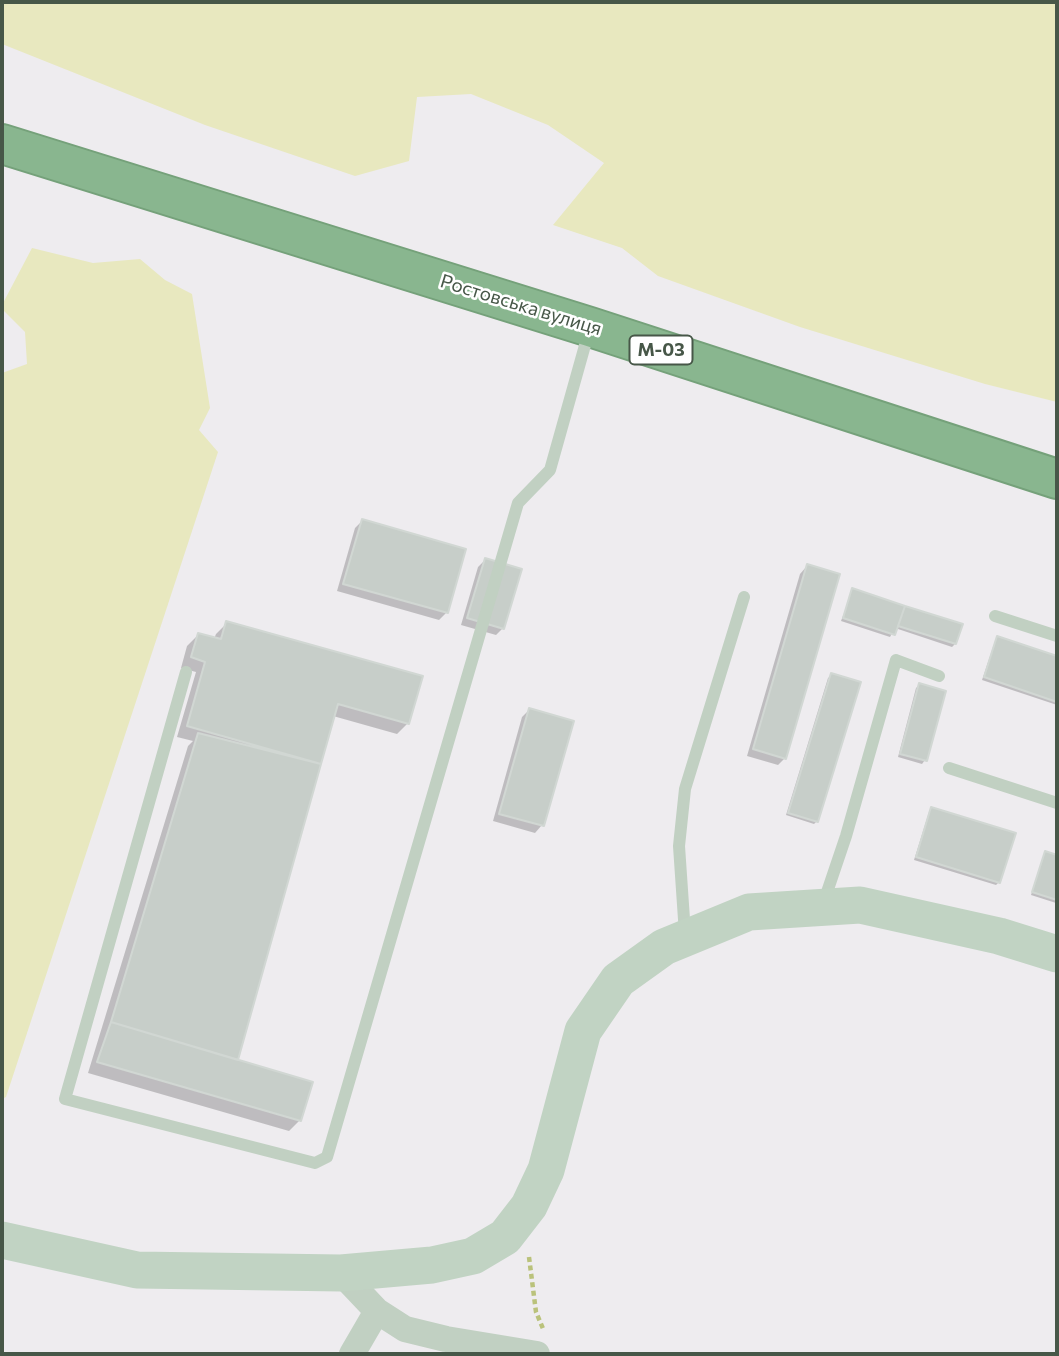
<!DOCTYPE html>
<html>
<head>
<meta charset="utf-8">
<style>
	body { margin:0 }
	#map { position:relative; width:1059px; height:1356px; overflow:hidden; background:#eeecef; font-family:Commissioner,sans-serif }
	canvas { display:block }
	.frame { position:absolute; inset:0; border:4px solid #475748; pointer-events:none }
</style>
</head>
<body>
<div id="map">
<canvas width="1059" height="1356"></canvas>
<div class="frame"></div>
</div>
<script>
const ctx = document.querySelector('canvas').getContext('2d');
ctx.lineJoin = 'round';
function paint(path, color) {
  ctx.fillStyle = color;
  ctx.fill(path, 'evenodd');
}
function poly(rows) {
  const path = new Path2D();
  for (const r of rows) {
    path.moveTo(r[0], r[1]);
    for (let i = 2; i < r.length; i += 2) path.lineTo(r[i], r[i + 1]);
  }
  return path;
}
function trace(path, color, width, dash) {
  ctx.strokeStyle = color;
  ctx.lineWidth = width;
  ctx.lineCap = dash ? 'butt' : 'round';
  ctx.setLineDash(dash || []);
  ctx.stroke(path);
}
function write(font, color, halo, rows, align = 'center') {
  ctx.font = font + ' Commissioner,sans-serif';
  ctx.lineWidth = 5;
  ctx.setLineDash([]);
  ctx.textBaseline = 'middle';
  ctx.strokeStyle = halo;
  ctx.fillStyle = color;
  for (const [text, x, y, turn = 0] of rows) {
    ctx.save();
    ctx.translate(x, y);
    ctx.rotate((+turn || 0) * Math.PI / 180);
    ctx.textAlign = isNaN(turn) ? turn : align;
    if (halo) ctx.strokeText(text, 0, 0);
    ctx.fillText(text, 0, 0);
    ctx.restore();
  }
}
paint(poly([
	[2,2,1057,2,1057,402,985,384,800,327,658,276,622,248,553,225,604,163,548,125,471,94,417,97,409,161,355,176,205,125,2,44],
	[32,248,93,263,140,259,165,280,192,294,210,408,199,430,218,452,6,1097,2,1099,2,373,27,364,25,332,2,309,2,305]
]), '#e8e8bf');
paint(poly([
	[362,521,464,551,446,613,439,620,337,591,355,528],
	[485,560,503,628,496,635,461,625,478,567],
	[807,566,785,758,778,765,747,756,800,574],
	[853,590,955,644,952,647,895,628,890,637,841,621],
	[227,623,408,723,397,734,333,716,236,1061,300,1120,289,1131,88,1073,188,746,193,741,177,737,196,672,181,668,187,646,198,635,214,639,216,634],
	[998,638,1057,658,1057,705,982,680,995,641],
	[832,675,817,821,814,824,786,815,828,678],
	[919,685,925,760,922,764,898,757,916,688],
	[529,710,542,825,535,833,493,821,522,717],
	[932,809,999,882,996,885,914,860,929,812],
	[1046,853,1057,857,1056,903,1031,895,1043,857]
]), '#0003');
const building = poly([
	[362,519,466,549,448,613,343,584,362,519],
	[485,558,522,569,504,629,467,618,485,558],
	[807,564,840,574,786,759,753,749,807,564],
	[852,588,905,606,895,635,843,618,852,588],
	[905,606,963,624,956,644,898,626,905,606],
	[226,621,423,676,409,724,338,704,321,764,187,726,205,662,191,657,198,633,221,639,226,621],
	[997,636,1057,656,1057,702,984,677,997,636],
	[831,673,861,682,818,822,788,813,831,673],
	[919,683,946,691,927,761,900,754,919,683],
	[529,708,574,721,544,826,499,814,529,708],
	[198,733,321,764,238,1060,111,1022,198,733],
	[931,807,1016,833,1000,883,916,857,931,807],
	[1045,851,1057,855,1057,900,1032,892,1045,851],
	[111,1022,313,1082,301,1121,97,1062,111,1022]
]);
paint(building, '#c7cec9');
trace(building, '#d1d7d3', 2);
const highway = poly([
	[2,144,590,327,1057,479]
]);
trace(highway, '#75a17a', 42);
trace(poly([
	[529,1257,536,1312,544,1331]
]), '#bac27b', 4.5, [5, 3.5]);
trace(poly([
	[995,616,1057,636],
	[186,672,65,1099,315,1163,327,1157,518,503,550,470,589,331],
	[949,768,1057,803],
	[823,904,846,836,896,660,939,676],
	[685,934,679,846,685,789,744,597]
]), '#c1d0c2', 12);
trace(poly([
	[341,1273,377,1311,405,1329,446,1339,537,1354],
	[352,1354,377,1311]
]), '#c1d0c2', 26);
trace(poly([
	[2,1240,137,1270,341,1273,432,1265,473,1256,505,1237,529,1206,546,1170,583,1031,618,980,664,947,749,912,860,905,999,936,1057,954]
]), '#c1d3c3', 37);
trace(highway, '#89b68f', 38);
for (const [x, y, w] of [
	[661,350,63]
]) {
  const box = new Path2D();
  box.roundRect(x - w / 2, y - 14.5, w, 29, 5);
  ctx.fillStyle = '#fff';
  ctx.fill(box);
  trace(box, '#475748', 2);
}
write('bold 18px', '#475748', null, [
	["М-03",661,350]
]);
write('19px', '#475748', '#fff', [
	["Ростовська вулиця",521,305,17]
]);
</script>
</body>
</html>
